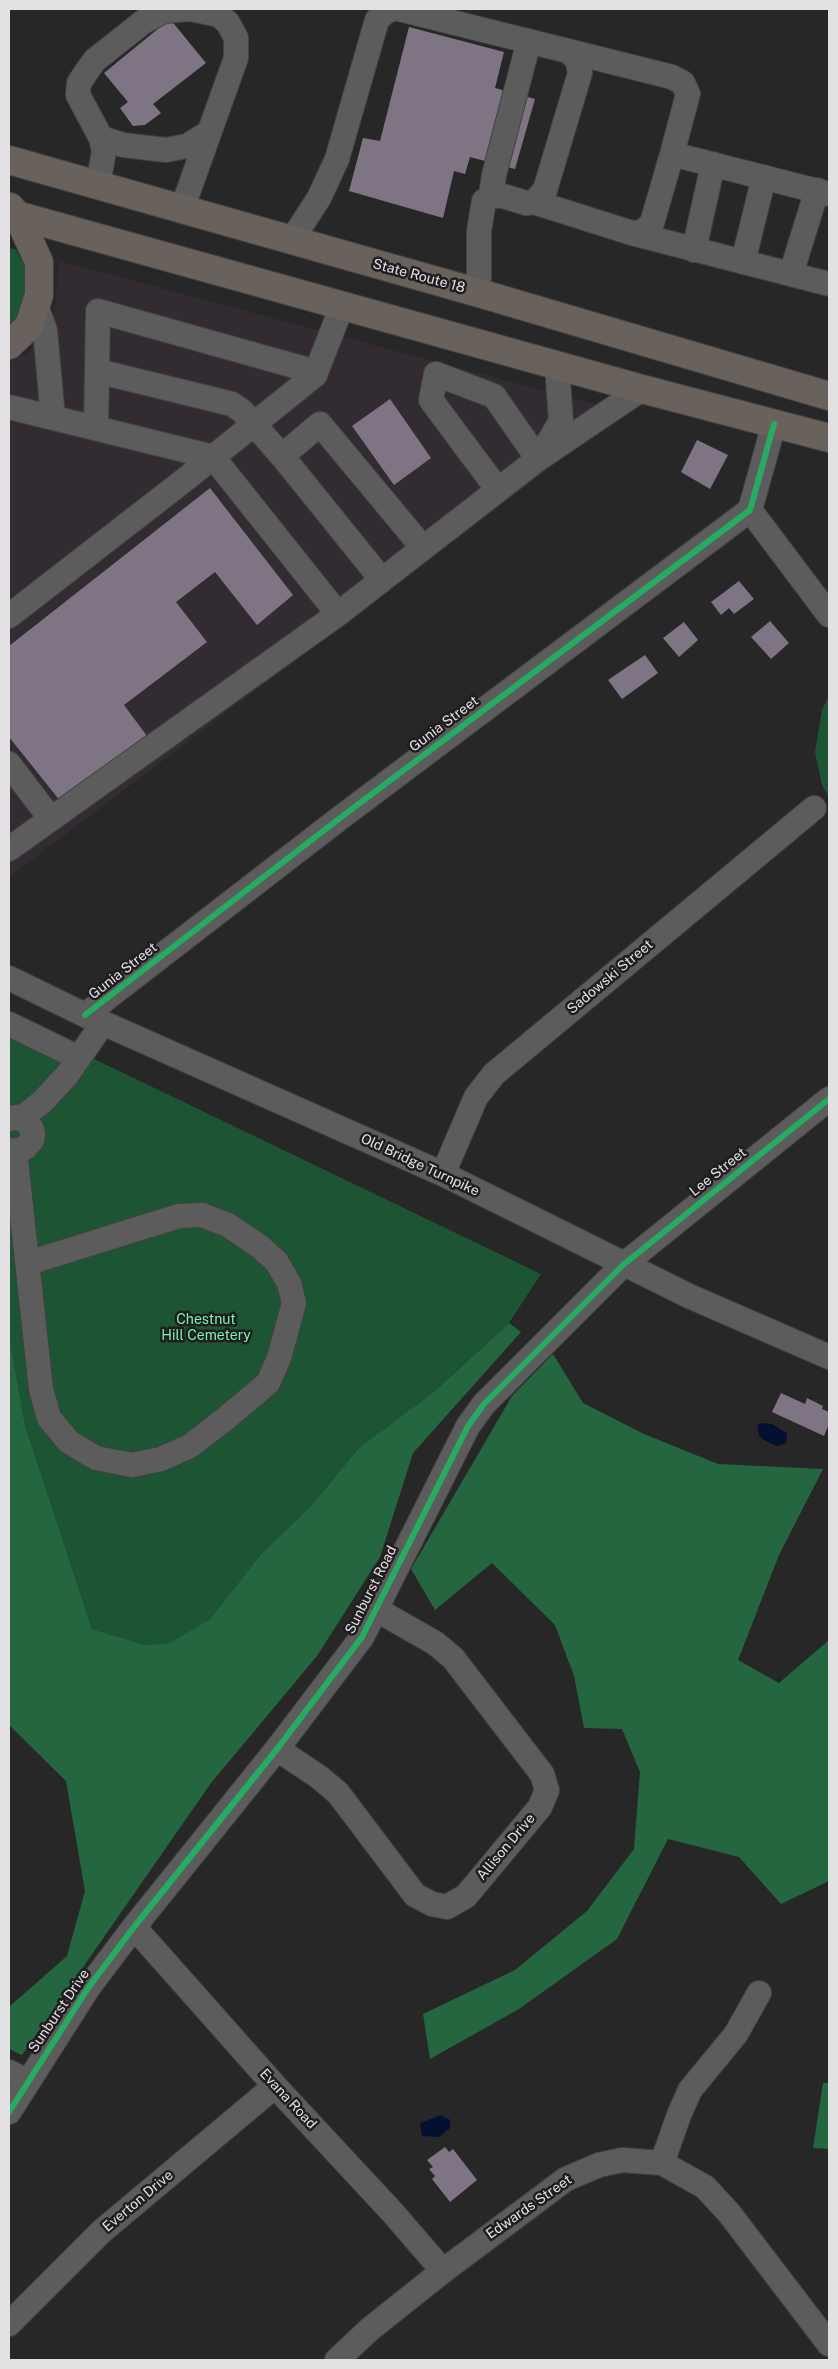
<!DOCTYPE html>
<html>
<head>
<meta charset="utf-8">
<style>
	body { margin:0 }
	#map { position:relative; width:838px; height:2369px; overflow:hidden; background:#282728; font-family:"Public Sans",sans-serif }
	canvas { display:block }
	.frame { position:absolute; inset:0; border:10px solid #e4e1e4; pointer-events:none }
</style>
</head>
<body>
<div id="map">
<canvas width="838" height="2369"></canvas>
<div class="frame"></div>
</div>
<script>
const ctx = document.querySelector('canvas').getContext('2d');
ctx.lineJoin = 'round';
function paint(path, color) {
  ctx.fillStyle = color;
  ctx.fill(path, 'evenodd');
}
function poly(rows) {
  const path = new Path2D();
  for (const r of rows) {
    path.moveTo(r[0], r[1]);
    for (let i = 2; i < r.length; i += 2) path.lineTo(r[i], r[i + 1]);
  }
  return path;
}
function trace(path, color, width, dash) {
  ctx.strokeStyle = color;
  ctx.lineWidth = width;
  ctx.lineCap = dash ? 'butt' : 'round';
  ctx.setLineDash(dash || []);
  ctx.stroke(path);
}
function write(font, color, halo, rows, align = 'center') {
  ctx.font = font + ' "Public Sans",sans-serif';
  ctx.lineWidth = 5;
  ctx.setLineDash([]);
  ctx.textBaseline = 'middle';
  ctx.strokeStyle = halo;
  ctx.fillStyle = color;
  for (const [text, x, y, turn = 0] of rows) {
    ctx.save();
    ctx.translate(x, y);
    ctx.rotate((+turn || 0) * Math.PI / 180);
    ctx.textAlign = isNaN(turn) ? turn : align;
    if (halo) ctx.strokeText(text, 0, 0);
    ctx.fillText(text, 0, 0);
    ctx.restore();
  }
}
paint(poly([
	[59,261,624,412,9,877,9,362,28,353,55,310]
]), '#322c32');
paint(poly([
	[9,248,15,249,25,265,29,291,19,316,9,325],
	[829,696,829,797,822,785,815,752,822,710],
	[9,1018,541,1274,509,1323,435,1391,359,1448,311,1506,261,1554,210,1619,169,1643,146,1645,92,1629,25,1425,9,1335]
]), '#1c5434');
paint(poly([
	[509,1323,521,1332,413,1453,380,1557,317,1656,211,1783,22,2055,9,2049,9,2007,67,1956,85,1891,66,1781,9,1725,9,1335,25,1425,92,1629,146,1645,169,1643,210,1619,261,1554,311,1506,359,1448,435,1391],
	[553,1354,583,1403,644,1434,718,1464,823,1469,779,1555,738,1660,779,1683,829,1640,829,1881,781,1904,739,1857,668,1839,617,1939,519,2009,430,2059,423,2014,515,1970,587,1911,634,1849,640,1772,622,1729,584,1728,574,1676,555,1625,492,1563,435,1610,411,1569,512,1396],
	[823,2083,829,2083,829,2149,813,2148]
]), '#246640');
paint(poly([
	[761,1423,772,1424,787,1433,786,1443,777,1446,762,1439,759,1435,757,1425],
	[441,2115,450,2120,450,2128,439,2137,422,2136,420,2123]
]), '#041030');
paint(poly([
	[170,19,206,63,153,104,161,113,145,125,133,126,120,108,128,102,104,73],
	[409,27,504,52,495,88,535,99,515,169,470,157,465,174,454,171,443,218,349,191,363,138,380,141],
	[390,399,431,458,394,485,352,426],
	[697,440,728,455,710,489,681,472],
	[210,488,293,595,257,625,215,572,176,602,207,642,124,705,147,736,61,802,9,737,9,646],
	[739,581,754,599,734,614,729,608,721,615,711,602],
	[770,621,789,643,771,659,751,637],
	[684,622,698,640,679,657,663,638],
	[645,655,658,673,622,699,608,680],
	[781,1393,805,1404,807,1398,823,1406,822,1409,829,1412,829,1424,824,1436,772,1412],
	[445,2147,449,2152,453,2149,477,2180,450,2202,432,2179,435,2176,429,2169,433,2167,427,2160]
]), '#7f7484');
const minor = poly([
	[399,9,568,51,577,59,580,73,545,190,534,202,526,203,503,196,491,196,484,201,479,231,479,293],
	[568,51,672,77,683,83,688,94,672,154,829,194],
	[101,138,123,145,166,150,187,146,208,133],
	[98,185,104,151,101,138,78,95,79,83,89,68,95,60,143,22,164,11,191,9,219,15,228,23,236,38,236,58,182,209],
	[491,196,494,175,529,41],
	[534,202,635,234,645,230,652,223,672,154],
	[635,234,829,284],
	[291,241,319,198,337,159,377,20,385,12,393,9],
	[694,250,713,164],
	[743,262,764,177],
	[791,274,817,190],
	[36,306,45,330,53,418],
	[97,371,232,404,242,411,282,456,382,580],
	[9,407,213,457,338,614],
	[96,428,98,311,316,372],
	[542,453,561,421,557,365],
	[282,456,320,424,423,548],
	[498,490,431,400,436,374,494,396,538,459],
	[750,510,829,615],
	[9,616,187,478,315,375,342,306],
	[9,764,51,819],
	[9,849,338,614,538,459,642,389],
	[9,978,85,1015,443,1174,689,1296,829,1357],
	[85,1015,340,818,750,510,774,424],
	[9,1024,79,1058],
	[21,1118,42,1102,67,1075,103,1023],
	[9,1119,15,1117,26,1121,32,1129,33,1134,32,1140,25,1148,15,1151,9,1150],
	[15,1151,41,1389,49,1418,69,1442,96,1458,132,1465,161,1459,190,1446,225,1419,268,1383,279,1358,294,1303,289,1283,276,1261,259,1246,228,1225,202,1215,179,1216,28,1263],
	[443,1174,476,1097,494,1074,814,808],
	[277,1749,319,1777,338,1793,415,1895,432,1904,447,1907,466,1896,540,1807,547,1790,542,1774,453,1658,435,1643,377,1610],
	[134,1927,275,2086,393,2213,443,2271],
	[9,2072,27,2081],
	[9,2112,88,1988,134,1927,277,1749,362,1637,468,1426,484,1404,623,1265,829,1099],
	[662,2163,679,2115,690,2090,736,2034,759,1993],
	[9,2324,102,2231,275,2086],
	[337,2360,370,2329,443,2271,566,2179,599,2165,622,2160,662,2163,705,2187,729,2213,829,2344]
]);
const highway = poly([
	[9,160,479,293,829,396],
	[9,213,642,389,829,438],
	[9,345,29,326,39,295,39,262,18,216,10,207]
]);
trace(minor, '#434243', 26);
trace(highway, '#434243', 30);
trace(minor, '#5d5c5d', 24);
trace(highway, '#69615c', 28);
trace(poly([
	[85,1015,340,818,750,510,774,424],
	[9,2112,88,1988,134,1927,277,1749,362,1637,468,1426,484,1404,623,1265,829,1099]
]), '#26ab63', 6);
write('14px', '#e4e1e4', '#201d20', [
	["State Route 18",419,276,15],
	["Gunia Street",444,724,-37],
	["Gunia Street",123,971,-38],
	["Sadowski Street",610,977,-40],
	["Old Bridge Turnpike",420,1165,25],
	["Lee Street",718,1172,-39],
	["Sunburst Road",371,1590,-63],
	["Allison Drive",506,1847,-50],
	["Sunburst Drive",59,2011,-56],
	["Evana Road",288,2099,47],
	["Everton Drive",138,2201,-40],
	["Edwards Street",529,2207,-35]
]);
write('14px', '#77f7a8', '#201d20', [
	["Chestnut",206,1320],
	["Hill Cemetery",206,1336]
]);
</script>
</body>
</html>
